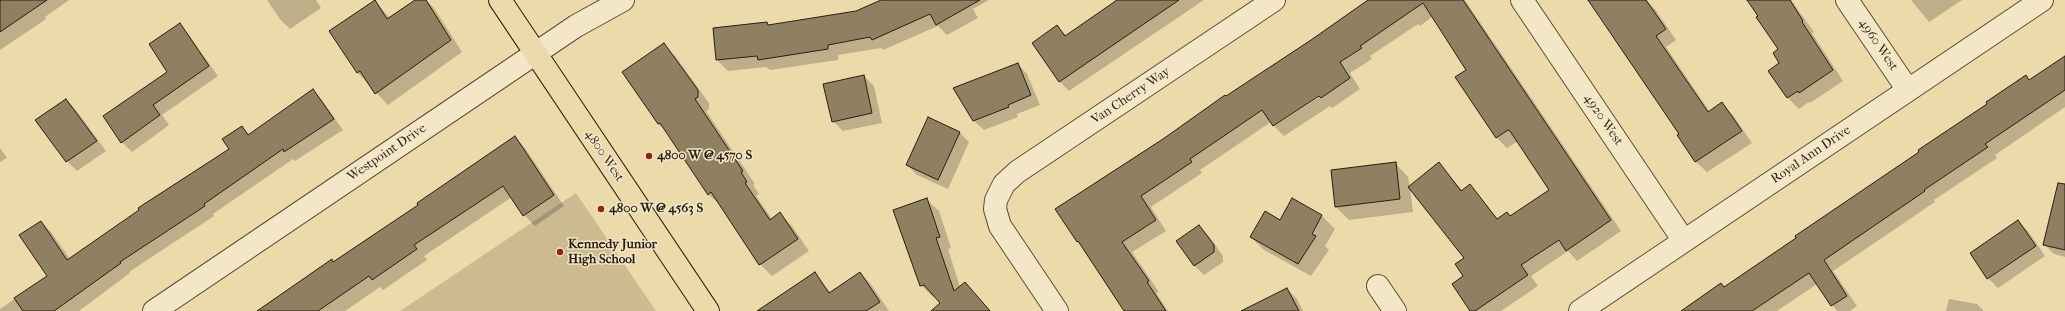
<!DOCTYPE html>
<html>
<head>
<meta charset="utf-8">
<style>
	body { margin:0 }
	canvas { display:block; background:#eddaab }
</style>
</head>
<body>
<canvas width="2065" height="311"></canvas>
<script>
const ctx = document.querySelector('canvas').getContext('2d');
ctx.lineJoin = 'round';
function paint(path, color) {
  ctx.fillStyle = color;
  ctx.fill(path, 'evenodd');
}
function poly(rows) {
  const path = new Path2D();
  for (const r of rows) {
    path.moveTo(r[0], r[1]);
    for (let i = 2; i < r.length; i += 2) path.lineTo(r[i], r[i + 1]);
  }
  return path;
}
function trace(path, color, width, dash) {
  ctx.strokeStyle = color;
  ctx.lineWidth = width;
  ctx.lineCap = dash ? 'butt' : 'round';
  ctx.setLineDash(dash || []);
  ctx.stroke(path);
}
function write(font, color, halo, rows, align = 'center') {
  ctx.font = font + ' "IM FELL French Canon",serif';
  ctx.lineWidth = 3;
  ctx.setLineDash([]);
  ctx.textBaseline = 'middle';
  ctx.strokeStyle = halo;
  ctx.fillStyle = color;
  for (const [text, x, y, turn = 0] of rows) {
    ctx.save();
    ctx.translate(x, y);
    ctx.rotate((+turn || 0) * Math.PI / 180);
    ctx.textAlign = isNaN(turn) ? turn : align;
    if (halo) ctx.strokeText(text, 0, 0);
    ctx.fillText(text, 0, 0);
    ctx.restore();
  }
}
paint(poly([
	[576,193,656,311,400,311]
]), '#ccba91');
paint(poly([
	[0,0,69,0,45,17,46,19,0,50],
	[267,0,316,0,321,8,290,29,280,19],
	[417,0,426,0,434,8,462,52,388,105,358,73,330,31,375,1,390,18],
	[883,0,989,0,973,9,978,18,947,35,938,26,883,50,881,48,838,55,838,60,770,70,766,67,728,71,717,60,714,29,767,23,770,26,840,19],
	[1121,0,1204,0,1069,91,1059,81,1057,27,1067,36],
	[1371,0,1465,0,1621,231,1577,261,1568,251,1531,276,1538,286,1501,311,1472,311,1465,276,1465,258,1410,188,1413,212,1349,220,1336,207,1395,163,1408,177,1410,187,1439,164,1463,191,1470,186,1498,219,1511,217,1551,190,1518,141,1507,148,1497,138,1456,78,1468,70,1433,16,1420,26,1418,24,1370,56,1372,59,1350,73,1360,89,1332,108,1330,106,1284,136,1274,126,1324,94,1323,92,1274,124,1274,126,1271,122,1200,170,1202,173,1151,207,1166,231,1132,252,1159,292,1156,293,1168,311,1125,311,1083,247,1078,241,1164,139],
	[1589,0,1646,0,1655,9,1676,40,1666,47,1710,112,1722,104,1733,115,1752,143,1707,172,1696,162,1678,135,1680,134],
	[1748,0,1791,0,1814,32,1812,33,1843,81,1810,103,1809,102,1799,109,1788,98,1770,71,1781,63,1779,50],
	[1911,0,1962,0,1929,22],
	[179,25,189,35,218,76,162,115,169,125,132,152,122,142,105,116,168,73],
	[664,45,676,57,709,103,709,109,706,111,755,184,753,185,759,194,756,196,772,219,780,214,792,226,809,251,772,276,760,264,721,206,708,194,668,133,658,124],
	[2065,56,2065,107,1995,155,1997,158,1934,200,1935,202,1833,271,1857,306,1850,311,1837,311,1817,284,1777,311,1682,311,1724,287,1798,239,2026,76,2030,81],
	[1018,64,1027,74,1040,105,1017,114,1018,117,984,130,974,121],
	[864,76,874,86,882,123,843,131,833,121],
	[313,90,322,100,343,130,295,161,293,159,213,214,214,216,129,272,130,273,79,311,0,311,0,309,48,276,41,222,51,232,70,259,230,149,242,127,250,135],
	[66,100,76,110,106,151,77,171,67,161],
	[959,132,969,142,948,189,917,175,907,165],
	[515,137,525,148,564,206,535,226,524,215,512,197,424,256,427,260,383,290,380,287,345,311,258,311,420,205],
	[0,148,7,158,0,162],
	[927,200,939,211,951,248,948,249,960,287,965,283,991,311,949,311,936,296,933,297,921,285],
	[1293,200,1322,216,1335,229,1325,246,1329,250,1311,276,1264,250,1251,237,1281,221],
	[2065,220,2065,257,2054,254,2044,244],
	[2018,221,2028,231,2045,256,1998,288,1988,278],
	[1199,226,1209,236,1223,256,1223,262,1204,275,1194,265],
	[860,273,870,283,889,311,770,311,814,274,831,293],
	[1287,289,1297,299,1303,311,1260,311],
	[1949,299,1977,304,1984,311,1946,311]
]), '#0003');
const building = poly([
	[0,0,47,0,0,32,0,0],
	[375,0,387,19,415,0,426,0,451,40,375,94,360,71,357,73,329,31,375,0],
	[881,0,980,0,936,25,930,14,872,40,870,37,828,45,828,49,758,60,757,56,716,60,713,28,767,22,768,25,806,19,856,11,881,0],
	[1117,0,1179,0,1059,82,1032,43,1057,25,1065,36,1117,0],
	[1368,0,1463,0,1611,220,1566,251,1559,240,1521,265,1528,275,1475,311,1470,311,1452,284,1463,276,1455,264,1464,258,1408,187,1439,162,1461,191,1470,184,1497,219,1507,212,1510,216,1549,190,1510,131,1508,130,1496,138,1455,77,1466,70,1423,3,1360,46,1362,48,1340,62,1350,78,1321,98,1319,96,1273,126,1262,110,1190,159,1192,162,1141,196,1156,220,1122,242,1149,281,1147,282,1166,311,1124,311,1078,241,1077,242,1055,209,1163,139,1225,95,1226,96,1311,40,1368,0],
	[1588,0,1646,0,1666,29,1656,36,1708,112,1722,102,1742,131,1695,162,1677,135,1679,134,1588,0],
	[1747,0,1790,0,1803,21,1802,22,1833,70,1799,93,1798,91,1787,98,1768,71,1779,63,1773,53,1778,49,1756,17,1758,16,1747,0],
	[180,23,209,66,153,105,160,115,121,143,103,116,167,72,149,44,180,23],
	[664,43,698,90,698,97,695,99,743,171,741,172,747,182,745,183,770,220,780,212,798,239,761,264,759,265,711,192,708,195,660,123,658,124,622,72,664,43],
	[2065,56,2065,90,1985,144,1988,147,1924,190,1925,191,1824,260,1847,296,1831,306,1809,273,1752,311,1681,311,1721,283,1724,287,1796,238,1795,236,1919,152,1918,150,1987,104,1986,102,2026,75,2029,80,2065,56],
	[1018,63,1031,95,1008,105,1009,107,973,121,953,88,1018,63],
	[864,75,872,113,832,122,823,84,864,75],
	[313,89,334,119,284,152,283,149,204,204,205,206,120,262,121,263,54,311,23,311,14,298,47,276,19,235,41,221,67,260,139,210,138,208,229,149,222,139,242,126,248,135,313,89],
	[66,99,97,141,66,162,35,120,66,99],
	[928,117,960,132,938,180,906,165,928,117],
	[515,136,554,195,523,216,503,186,414,245,417,249,372,280,369,276,318,311,257,311,332,259,333,262,418,205,417,203,515,136],
	[1396,162,1400,199,1335,207,1331,170,1396,162],
	[2058,183,2065,184,2065,250,2043,245,2058,183],
	[927,198,940,237,936,238,954,291,965,282,990,311,931,311,940,303,924,285,920,286,893,210,927,198],
	[1292,198,1322,215,1312,234,1316,236,1298,264,1250,237,1265,211,1280,220,1292,198],
	[2018,220,2036,246,1987,279,1970,253,2018,220],
	[1199,225,1214,245,1214,252,1194,266,1176,241,1199,225],
	[815,272,829,293,860,272,880,302,866,311,757,311,815,272],
	[1287,288,1299,311,1241,311,1287,288]
]);
paint(building, '#8f8061');
trace(building, '#291e11', 1);
const minor = poly([
	[1522,0,1684,241],
	[1847,0,1908,90],
	[1378,286,1395,311],
	[154,311,576,26,623,0],
	[1057,311,1000,226,995,209,996,200,1004,184,1017,172,1274,0],
	[1580,311,2042,0]
]);
const major = poly([
	[500,0,708,311]
]);
trace(minor, '#5a4d38', 24);
trace(major, '#291e11', 24);
trace(minor, '#f3e7c8', 22);
trace(major, '#eddaab', 22);
for (const [x, y, r, color] of [
	[649,156,4,"#8f2418"],
	[601,209,4,"#8f2418"],
	[560,252,4,"#8f2418"]
]) {
  const dot = new Path2D();
  dot.arc(x, y, r, 0, 2 * Math.PI);
  ctx.fillStyle = color;
  ctx.fill(dot);
  trace(dot, '#f3e7c8', 1.5);
}
write('13px', '#291e11', '#f3e7c8', [
	["4960 West",1878,45,56],
	["Van Cherry Way",1131,96,-34],
	["4920 West",1603,120,56],
	["Westpoint Drive",387,153,-34],
	["Royal Ann Drive",1811,155,-34],
	["4800 West",604,156,56]
]);
write('bold 13px', '#291e11', '#f3e7c8', [
	["4800 W @ 4570 S",657,156],
	["4800 W @ 4563 S",609,209],
	["Kennedy Junior",568,245],
	["High School",568,260]
], 'left');
</script>
</body>
</html>
